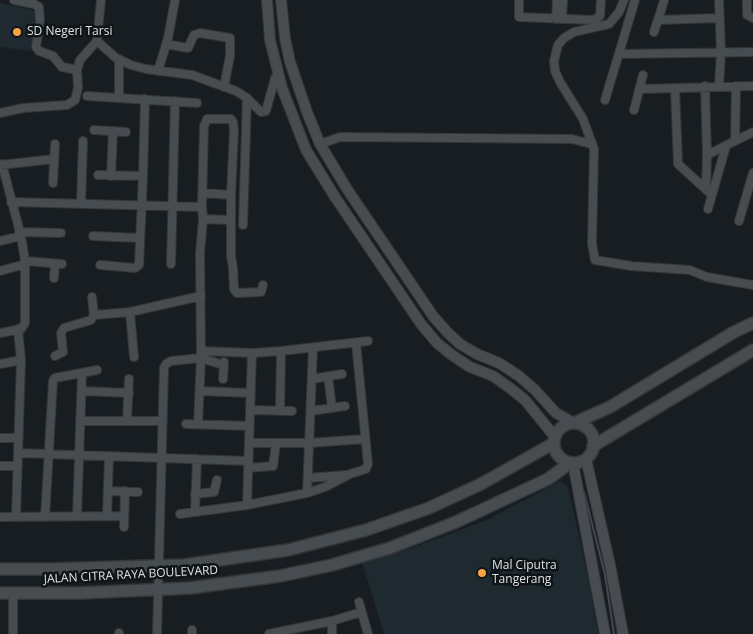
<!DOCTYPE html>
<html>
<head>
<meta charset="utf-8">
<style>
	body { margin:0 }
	canvas { display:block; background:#171d20 }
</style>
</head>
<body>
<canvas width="753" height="634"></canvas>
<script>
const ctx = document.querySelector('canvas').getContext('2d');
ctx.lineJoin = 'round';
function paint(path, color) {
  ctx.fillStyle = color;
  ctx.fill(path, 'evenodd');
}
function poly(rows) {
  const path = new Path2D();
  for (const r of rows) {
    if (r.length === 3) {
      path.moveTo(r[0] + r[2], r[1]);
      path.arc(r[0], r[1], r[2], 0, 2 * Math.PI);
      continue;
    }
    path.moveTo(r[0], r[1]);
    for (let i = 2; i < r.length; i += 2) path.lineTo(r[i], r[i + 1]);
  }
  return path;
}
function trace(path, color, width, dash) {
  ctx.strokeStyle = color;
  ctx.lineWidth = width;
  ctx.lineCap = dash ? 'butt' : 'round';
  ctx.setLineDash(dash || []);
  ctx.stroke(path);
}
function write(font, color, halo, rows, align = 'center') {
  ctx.font = font + ' "Open Sans",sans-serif';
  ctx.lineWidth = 5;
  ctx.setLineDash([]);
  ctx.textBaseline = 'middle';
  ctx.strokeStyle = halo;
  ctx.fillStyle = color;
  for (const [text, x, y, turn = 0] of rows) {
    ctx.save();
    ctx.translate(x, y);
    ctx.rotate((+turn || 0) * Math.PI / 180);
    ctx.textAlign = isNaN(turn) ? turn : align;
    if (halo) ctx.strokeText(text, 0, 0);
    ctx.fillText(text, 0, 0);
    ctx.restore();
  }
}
paint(poly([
	[0,3,32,10,37,13,31,51,0,47],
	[560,481,568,487,589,581,598,634,384,634,362,562,415,547,487,520]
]), '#1e2930');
trace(poly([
	[584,492,605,575,614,634]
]), '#494456', 2);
const minor = poly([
	[14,0,34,4,39,7,40,20,36,47,39,51,53,56,62,67,77,70],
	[519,0,519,17,594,20,600,16,601,0],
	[624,0,619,12,609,24,574,32,564,38,558,45,554,61,555,71,560,82,583,119,594,149,592,244,595,260,631,266,690,270,707,277,753,285],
	[747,0,747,15,753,18],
	[556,19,557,0],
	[562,19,563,0],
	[658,20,719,18],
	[654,32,664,1],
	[97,41,116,58,131,65,146,69,192,75,236,91,247,98,261,112,266,111,275,78,279,76],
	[166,44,188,48,194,35,200,33,230,38,230,56,224,87],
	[619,54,753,52],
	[158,71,168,38,175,0],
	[705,86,707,155,706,189],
	[719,86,721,52,719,0],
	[675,88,678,164,712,195],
	[640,89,753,86],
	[87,96,197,103],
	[119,97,119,59],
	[605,100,635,0],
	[634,110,643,75],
	[0,113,23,108,67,105,75,100,78,88,77,70,80,60,97,41,101,0],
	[94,130,126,132],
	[735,141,736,86],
	[320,144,340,137,572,139,591,144],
	[707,155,753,132],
	[0,165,54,159],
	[98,175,143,176],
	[111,176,113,131],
	[53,183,55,144],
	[231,195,231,256,233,268,234,289,237,293,261,292,263,285],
	[11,202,202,207],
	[81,204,83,141],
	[708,209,726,146],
	[203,219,230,220],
	[739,221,753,173],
	[243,225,247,98],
	[19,232,61,233],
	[93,236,139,238],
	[0,241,21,236],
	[25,261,62,264],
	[171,264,175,101],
	[100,265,135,268,139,265,143,176,145,99],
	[0,271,26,264],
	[54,278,55,264],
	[92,297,94,315,130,312,201,296],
	[130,312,134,357],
	[18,329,21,360],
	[0,333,21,329,25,323,25,261,21,236,2,164],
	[202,351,252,353,281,351,368,341],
	[55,356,63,352,61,333,64,328,91,320,94,315],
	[0,364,21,360,16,517],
	[328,376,332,408],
	[223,379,224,362],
	[312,379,342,374],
	[82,391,129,393],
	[200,391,250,393],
	[250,410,292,411],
	[280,411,281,351],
	[311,411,345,406],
	[127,420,129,379],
	[80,421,163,421],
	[186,424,249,426],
	[198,424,201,358,223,365],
	[0,438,19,438],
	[249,443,309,443,365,439],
	[19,453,248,461],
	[0,466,18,466],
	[248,468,273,466,276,444],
	[308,478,346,475],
	[108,491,138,492],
	[307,493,313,348],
	[195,494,214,492,217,480],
	[247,505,252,353],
	[195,512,197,459],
	[180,514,247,505,307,493,325,487,350,474,366,469,368,464,356,343],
	[77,516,82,373],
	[107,516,109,456],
	[0,517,124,516],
	[45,517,53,381,55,378,97,370],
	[124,527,125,491],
	[359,602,368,634],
	[13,634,13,593],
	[119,634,119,633],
	[157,634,164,368,166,364,171,361,201,358,200,253,203,219,202,207,204,126,207,119,231,119,233,122,234,130,231,195,203,193],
	[192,634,192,630],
	[269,634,332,621,361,612],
	[332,634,332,621]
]);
const tertiary = poly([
	[267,0,270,40,282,88,306,150,335,197,421,324,437,343,452,355,470,367,493,376,510,388,525,400,555,437],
	[281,0,285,38,290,62,307,112,320,144,347,189,433,316,447,332,460,344,477,354,499,363,519,376,535,390,556,413,574,423],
	[586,459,610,565,623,634],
	[573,463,605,634]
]);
const secondary = poly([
	[574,423,610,407,734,332,753,323],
	[574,443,20],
	[593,446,753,350],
	[0,569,53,569,184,565,288,550,366,530,429,508,481,484,554,443],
	[0,593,80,593,190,588,280,576,332,565,390,548,456,522,548,479,570,463]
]);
trace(minor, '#34373a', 10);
trace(tertiary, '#34373a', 12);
trace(secondary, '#34373a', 14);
trace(minor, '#464c50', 8);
trace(tertiary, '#464c50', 10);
trace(secondary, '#464c50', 11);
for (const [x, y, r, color] of [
	[17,32,5,"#f5a345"],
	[482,573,5,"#f5a345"]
]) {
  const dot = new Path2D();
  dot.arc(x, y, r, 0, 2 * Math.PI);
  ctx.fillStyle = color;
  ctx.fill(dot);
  trace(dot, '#0e1417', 2);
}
write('12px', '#dde1e3', '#0e1417', [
	["SD Negeri Tarsi",27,32],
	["Mal Ciputra",492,566],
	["Tangerang",492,580]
], 'left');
write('12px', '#dde1e3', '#0e1417', [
	["JALAN CITRA RAYA BOULEVARD",131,575,-3]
]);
</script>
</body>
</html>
